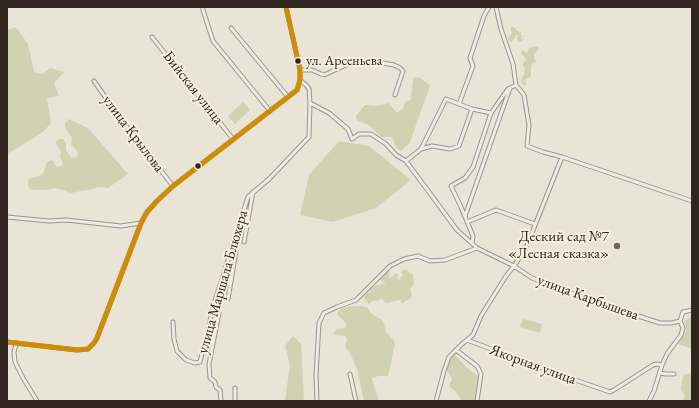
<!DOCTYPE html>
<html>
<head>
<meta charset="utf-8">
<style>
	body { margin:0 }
	#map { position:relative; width:699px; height:408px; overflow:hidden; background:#e9e4d5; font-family:"EB Garamond",serif }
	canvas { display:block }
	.frame { position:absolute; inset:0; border:8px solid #30251d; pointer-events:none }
</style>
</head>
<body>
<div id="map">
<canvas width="699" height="408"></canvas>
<div class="frame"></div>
</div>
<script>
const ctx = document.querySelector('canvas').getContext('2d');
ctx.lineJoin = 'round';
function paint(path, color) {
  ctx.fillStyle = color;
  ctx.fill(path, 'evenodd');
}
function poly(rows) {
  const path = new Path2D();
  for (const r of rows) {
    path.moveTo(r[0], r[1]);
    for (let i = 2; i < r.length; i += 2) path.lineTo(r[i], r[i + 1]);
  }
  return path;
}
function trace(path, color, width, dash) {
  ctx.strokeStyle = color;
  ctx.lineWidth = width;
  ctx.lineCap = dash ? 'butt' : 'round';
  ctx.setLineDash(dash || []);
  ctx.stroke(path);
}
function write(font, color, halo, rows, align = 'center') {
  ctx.font = font + ' "EB Garamond",serif';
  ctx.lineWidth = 4;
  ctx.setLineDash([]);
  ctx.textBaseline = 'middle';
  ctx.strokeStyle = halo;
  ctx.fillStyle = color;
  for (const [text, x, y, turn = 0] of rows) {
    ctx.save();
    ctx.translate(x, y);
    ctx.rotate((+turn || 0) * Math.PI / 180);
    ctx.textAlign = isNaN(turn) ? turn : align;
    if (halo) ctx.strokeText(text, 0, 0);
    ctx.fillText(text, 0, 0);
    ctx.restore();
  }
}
paint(poly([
	[512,26,516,29,517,31,521,32,521,35,522,36,521,39,524,39,521,42,519,42,517,38,518,35,516,35,512,42,510,42,509,41,508,38,512,33,510,28],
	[16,27,28,44,34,72,43,74,50,68,64,72,54,83,59,96,47,98,51,123,44,131,37,136,7,154,7,30],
	[535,46,539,47,538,50,535,53,534,56,536,62,532,64,531,68,531,76,529,78,527,78,526,79,525,81,527,85,523,85,521,82,521,80,525,73,524,72,525,68,523,66,523,63,525,61,527,61,524,57,524,56,521,54,521,52,524,50,526,53,530,48],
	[419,77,427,83,430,86,410,142,401,151,396,147,392,137,381,137,370,126,357,120,356,116,365,105,378,106,388,103,397,113,403,108,405,102,411,100,413,78],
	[243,102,250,110,235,124,228,116],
	[69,119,88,128,128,174,108,188,98,187,90,190,86,190,71,193,59,189,55,188,47,190,33,190,29,188,28,185,28,180,32,178,39,176,44,172,46,164,48,161,52,160,57,167,61,166,63,164,60,156,61,152,57,146,56,142,59,139,63,139,66,143,66,151,71,157,75,158,78,155,77,151,71,145,72,137,67,131,65,127,65,123],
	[339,141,369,146,411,180,376,208,333,222,300,215,309,175],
	[404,269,405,269,413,275,414,284,413,287,410,289,412,295,411,298,403,303,401,303,401,300,398,300,387,303,384,302,382,298,377,301,373,301,369,304,367,302,364,298,364,296,366,295,366,293,370,291,370,290,371,288,376,285,385,284,385,283,378,279,388,270,390,272,388,275,390,278,392,278,395,273,397,274,398,275,397,278,400,281,401,277,403,275,401,272],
	[352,306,360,306,367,307,372,314,382,320,384,324,386,332,394,341,395,344,388,376,378,376,372,379,379,401,364,401,357,369,350,353,345,347,347,339,345,336,333,334,335,330,338,329,342,329,346,327,346,323,337,314,339,311,342,308],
	[692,316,692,349,678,344,687,330,684,321],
	[523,319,542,324,540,333,520,327],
	[293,336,301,344,304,401,285,401,290,365,285,346],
	[455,355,467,368,478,376,478,385,475,401,462,401,455,391,449,386,452,379,446,368,450,358],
	[692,372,692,401,683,401,685,395,681,390,683,375,691,373]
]), '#d1d2b2');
const street = poly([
	[202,7,213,41,270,111],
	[496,7,501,29,513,64,516,85,524,95,529,125,527,146,543,152,562,157,692,201],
	[231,28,288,97],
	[152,37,233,139],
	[300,70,312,70,321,74,324,75,348,64,358,62,367,60,394,65,400,68,403,71,395,95],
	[94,81,117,114,173,186],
	[310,103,329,113,348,129,352,139,359,134,371,134,386,144,396,155,406,161,457,230,477,248,514,266,532,278,595,302,660,323,671,323,680,321],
	[459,104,472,109],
	[421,149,432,146,450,149,459,146,472,109,491,113,508,89,516,85],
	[406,161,421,149,446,99,459,104,473,66,470,58,484,16,489,7],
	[465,216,510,88],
	[7,217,49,221,66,220,121,226,141,223],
	[467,222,496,210,535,224],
	[244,242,253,192],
	[472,243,473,236,461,207,451,186,465,178,473,167,491,113],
	[228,299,236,251,232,245],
	[214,303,219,313,209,364,210,378,215,382,216,387,220,390,221,401],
	[680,321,683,312,692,310],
	[173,322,174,339,177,351,186,360,195,363,200,362,214,304,248,197,269,179,309,137,310,103,309,89,307,86,300,80],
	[467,340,578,381,610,392,614,390,653,365,657,364,662,365],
	[7,342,77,350,88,349,94,343,97,338,141,223,147,212,157,201,173,186,297,90,300,80,300,70,286,7],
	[16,344,14,352,15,362,23,378,37,401],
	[456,350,477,366,481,374,477,401],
	[660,373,666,374,674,374],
	[350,374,356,401],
	[235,388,235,401],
	[317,401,316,376,319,323,324,313,337,307,356,300,390,266,404,259,418,256,430,261,445,260,477,248],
	[436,401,444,371,449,357,462,344,467,340,473,335,481,316,506,276,514,266,526,248,562,157],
	[649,401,654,391,662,365,667,354,681,335,683,328,680,321]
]);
trace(street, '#9a958c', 5);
trace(street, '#edebe3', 3);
trace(poly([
	[7,342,77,350,88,349,94,343,97,338,141,223,147,212,157,201,173,186,297,90,300,80,300,70,286,7]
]), '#cf8c06', 5);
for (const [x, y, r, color] of [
	[298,61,3.5,"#30251d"],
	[198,166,3.5,"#30251d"],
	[617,246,4,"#71685d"]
]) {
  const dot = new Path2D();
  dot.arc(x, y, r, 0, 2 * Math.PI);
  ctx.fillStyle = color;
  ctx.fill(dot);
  trace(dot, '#f6efde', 1.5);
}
write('14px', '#30251d', '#f6efde', [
	["ул. Арсеньева",306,61]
], 'left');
write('15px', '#30251d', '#f6efde', [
	["Бийская улица",193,88,52],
	["улица Крылова",133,134,53],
	["улица Маршала Блюхера",223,282,-74],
	["улица Карбышева",588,298,20],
	["Якорная улица",533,365,20]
]);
write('15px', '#30251d', '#f6efde', [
	["Деский сад №7",609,237],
	["«Лесная сказка»",609,254]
], 'right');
</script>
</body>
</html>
